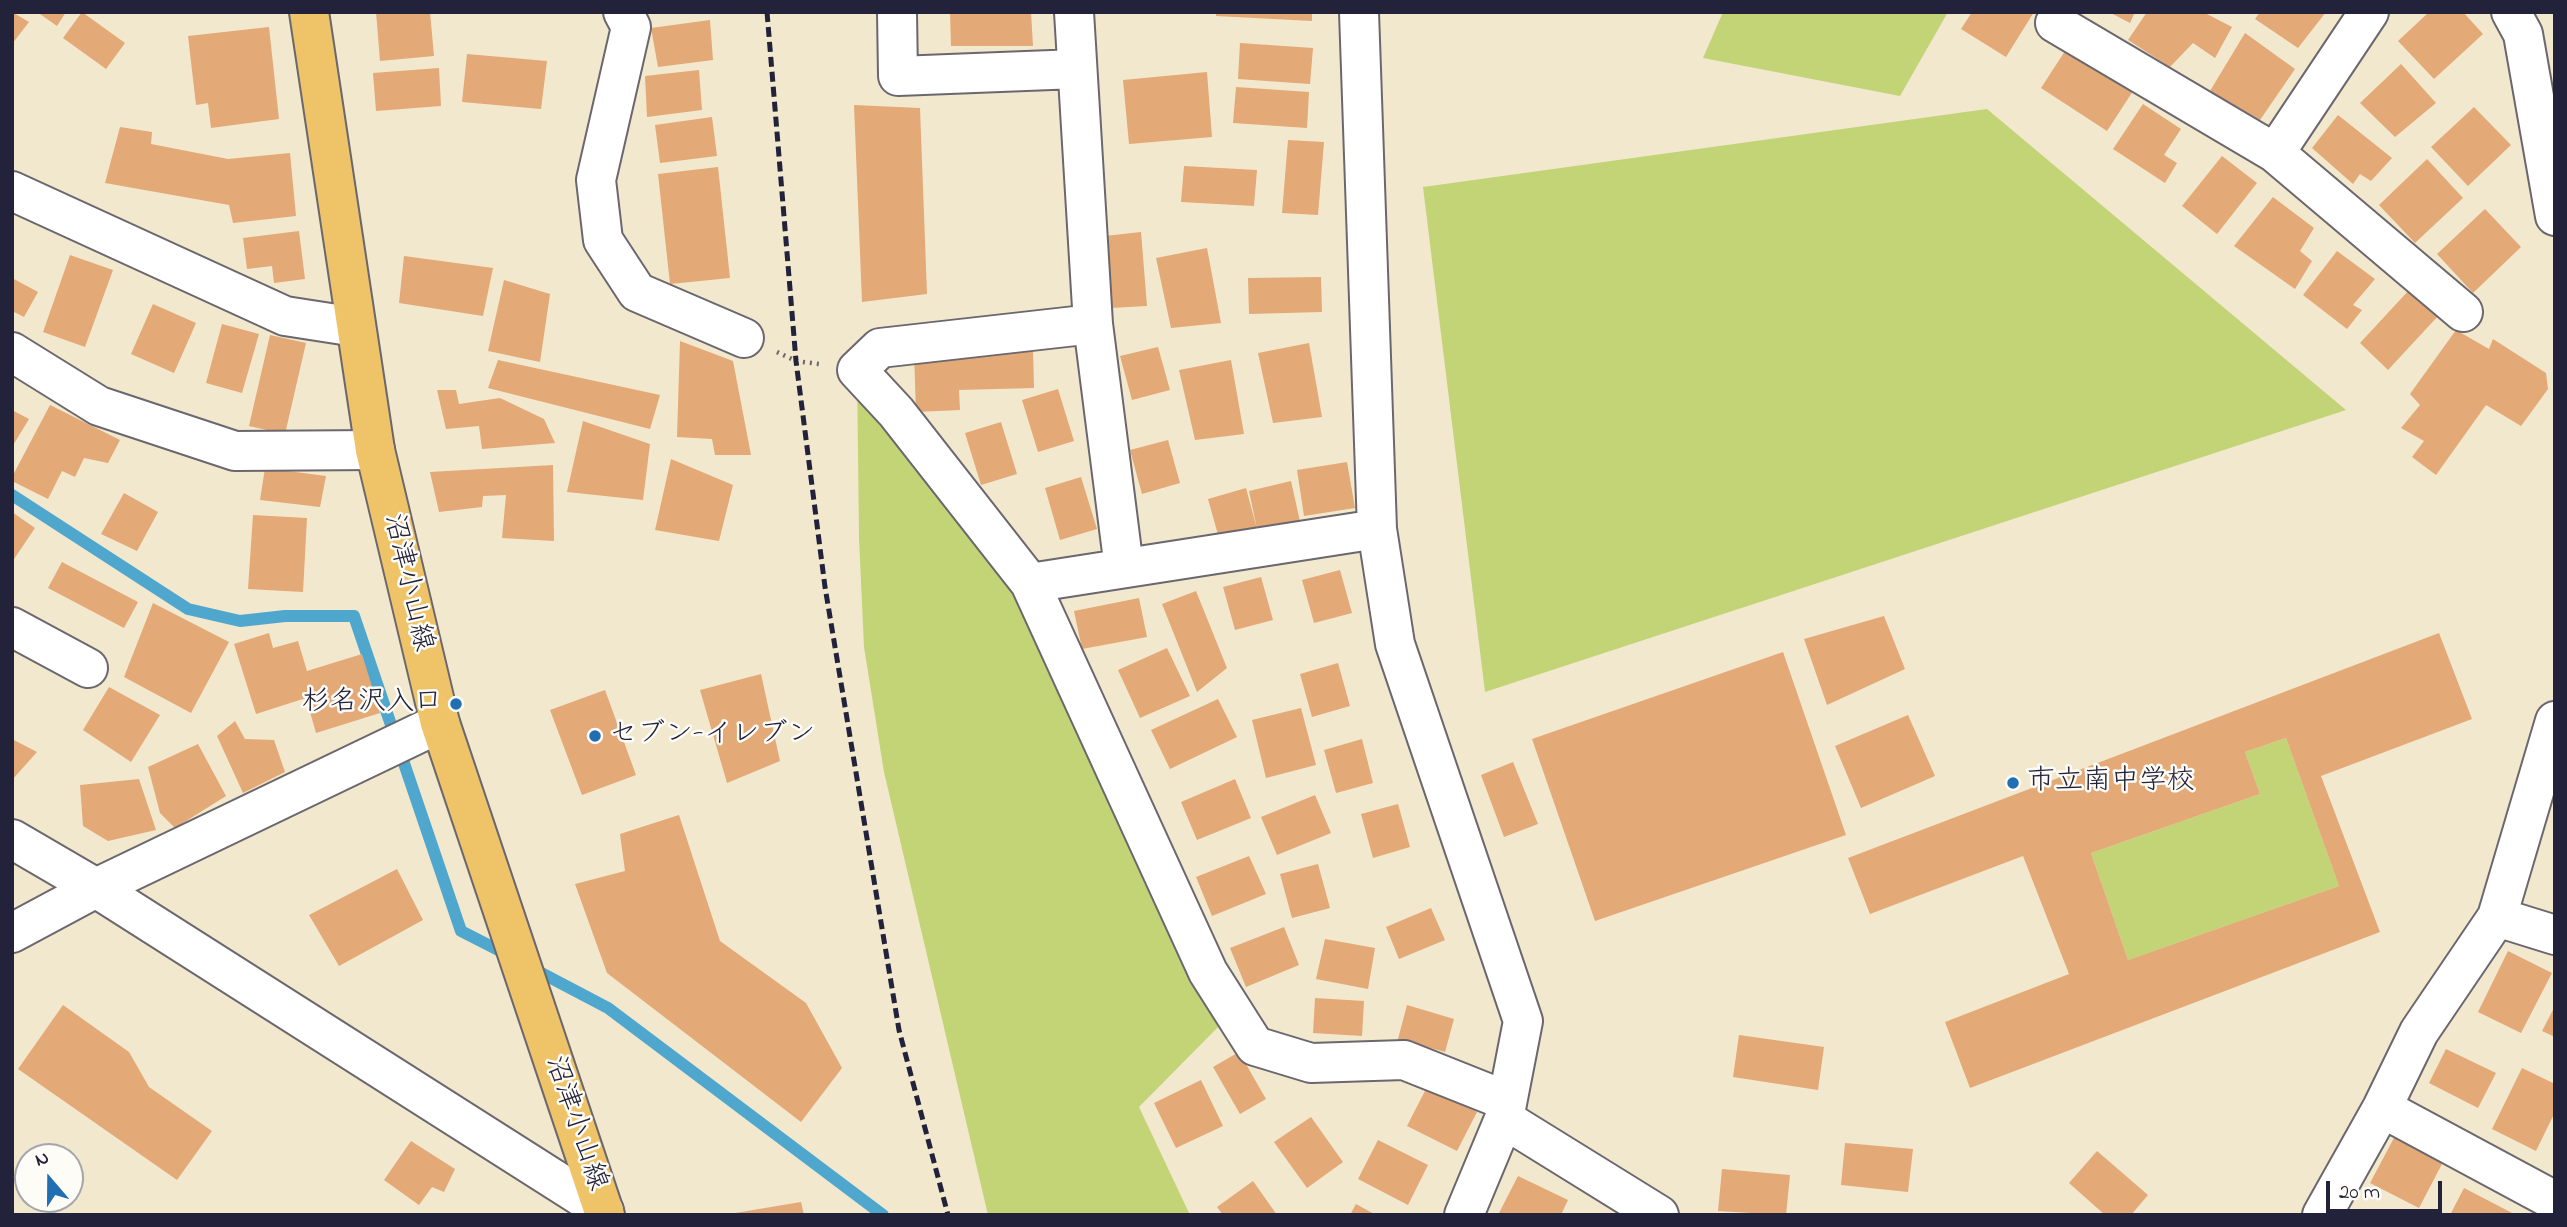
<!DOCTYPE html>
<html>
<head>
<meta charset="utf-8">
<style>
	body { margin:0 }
	#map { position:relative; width:2567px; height:1227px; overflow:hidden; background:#f2e8ce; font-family:"Indie Flower",sans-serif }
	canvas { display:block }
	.frame { position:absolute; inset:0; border:14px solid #22223b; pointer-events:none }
	.north { position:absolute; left:14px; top:1143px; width:70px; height:70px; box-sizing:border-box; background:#fdfcf7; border:2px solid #a5a5ac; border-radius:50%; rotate:340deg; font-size:19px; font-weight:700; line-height:28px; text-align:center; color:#22223b }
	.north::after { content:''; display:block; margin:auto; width:24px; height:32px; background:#1f6fb2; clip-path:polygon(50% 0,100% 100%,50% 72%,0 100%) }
	.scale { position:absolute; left:2326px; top:1181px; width:116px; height:32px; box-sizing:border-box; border:4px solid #22223b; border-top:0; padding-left:9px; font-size:21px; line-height:24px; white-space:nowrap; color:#22223b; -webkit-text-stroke:5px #fdfcf7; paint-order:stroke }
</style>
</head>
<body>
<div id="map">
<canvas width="2567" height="1227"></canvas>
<div class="frame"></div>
<div class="north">N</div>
<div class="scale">20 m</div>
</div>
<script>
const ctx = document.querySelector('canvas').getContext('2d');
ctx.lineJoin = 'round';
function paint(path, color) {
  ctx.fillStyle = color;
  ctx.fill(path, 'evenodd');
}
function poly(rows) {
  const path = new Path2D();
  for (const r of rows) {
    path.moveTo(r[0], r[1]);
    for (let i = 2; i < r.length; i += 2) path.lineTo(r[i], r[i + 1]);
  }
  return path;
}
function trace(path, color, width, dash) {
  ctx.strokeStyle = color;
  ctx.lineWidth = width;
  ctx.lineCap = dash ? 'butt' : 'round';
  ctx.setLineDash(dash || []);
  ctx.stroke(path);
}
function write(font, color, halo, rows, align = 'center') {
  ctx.font = font + ' "Indie Flower","Klee One",sans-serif';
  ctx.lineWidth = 5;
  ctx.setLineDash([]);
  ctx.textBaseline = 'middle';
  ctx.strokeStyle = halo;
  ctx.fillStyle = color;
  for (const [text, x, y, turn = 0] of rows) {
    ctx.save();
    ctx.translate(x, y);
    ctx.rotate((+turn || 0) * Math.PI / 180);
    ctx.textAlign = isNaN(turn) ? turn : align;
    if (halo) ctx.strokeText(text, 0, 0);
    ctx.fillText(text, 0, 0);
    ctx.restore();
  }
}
paint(poly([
	[1723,12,1948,12,1900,96,1703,58],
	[1987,109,2346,410,1485,692,1423,187],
	[857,370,1012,577,1225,1020,1139,1107,1190,1215,988,1215,884,772,864,647,859,538],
	[2286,738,2339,886,2128,960,2091,853,2260,794,2245,752]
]), '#c2d476');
trace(poly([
	[12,495,188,609,240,621,285,616,354,616,461,931,508,955],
	[530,967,608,1008,883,1215]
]), '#50a7cd', 12);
paint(poly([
	[12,12,29,22,12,44],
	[37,12,66,12,57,26],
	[82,12,125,43,106,69,63,38],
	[376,12,430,12,434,56,380,61],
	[950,12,1031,12,1033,46,951,46],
	[1216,12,1312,12,1312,21,1216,16],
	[1972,12,2034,12,2006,57,1961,29],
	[2109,12,2135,12,2130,23],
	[2147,12,2203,12,2232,27,2215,58,2193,43,2170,67,2128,40],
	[2260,12,2326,12,2298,48,2255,19],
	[2429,12,2463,12,2483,34,2434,79,2398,41],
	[710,20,713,60,658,67,651,28],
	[269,27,279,119,211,128,208,103,196,105,188,36],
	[2245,33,2295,69,2260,120,2210,91],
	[1240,43,1313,48,1310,84,1238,79],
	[2067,48,2133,91,2107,131,2041,88],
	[467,54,547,61,541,109,462,102],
	[2401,64,2436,103,2395,137,2360,103],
	[439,68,441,106,376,111,373,73],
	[699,70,702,110,647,117,645,76],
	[1207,72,1212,137,1129,144,1123,80],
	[1236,87,1309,92,1307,128,1233,123],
	[2143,104,2181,129,2164,155,2177,163,2165,183,2113,149],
	[854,105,920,108,927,294,862,302],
	[2474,107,2511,145,2468,186,2431,147],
	[2338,115,2392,158,2371,181,2360,174,2353,184,2312,148],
	[712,117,717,156,660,163,655,125],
	[120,127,152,132,151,144,228,159,290,153,296,216,233,223,229,205,105,183],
	[1288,140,1324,142,1318,215,1282,213],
	[2222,156,2257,183,2217,234,2182,206],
	[2427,159,2463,198,2415,243,2379,205],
	[1184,166,1257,170,1254,206,1181,202],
	[718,167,730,278,670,284,658,174],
	[2273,197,2314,228,2300,251,2312,261,2295,289,2234,246],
	[2485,209,2521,247,2473,293,2437,254],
	[299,231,305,279,274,283,272,266,247,269,243,238],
	[1141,232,1147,306,1111,308,1105,236],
	[1207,248,1221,323,1171,328,1156,258],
	[2337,251,2375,279,2353,305,2362,310,2347,329,2303,295],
	[70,255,113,270,85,347,43,332],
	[404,256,493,268,483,316,399,303],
	[1321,277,1322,312,1249,314,1248,278],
	[12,278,38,292,24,317,12,311],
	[504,280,550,294,540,362,488,351],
	[2410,289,2439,315,2388,370,2360,343],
	[153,304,196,323,174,373,131,354],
	[222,324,259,334,242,393,206,383],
	[2456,330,2489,349,2493,339,2546,373,2548,389,2521,426,2486,405,2436,475,2412,457,2424,441,2401,428,2420,405,2410,394],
	[270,335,306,343,285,434,249,426],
	[680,341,733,361,751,455,715,455,712,439,677,437],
	[1309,343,1322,417,1273,423,1258,353],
	[1158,347,1170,390,1132,400,1120,356],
	[1033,349,1034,388,959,390,960,410,916,412,914,353],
	[498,360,660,395,650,429,488,388],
	[1231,360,1244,434,1195,440,1179,370],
	[1058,389,1074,441,1038,452,1022,400],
	[437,390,456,390,459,404,500,398,544,419,555,443,482,449,479,426,446,429],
	[50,405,120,440,108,463,84,458,75,477,62,471,48,499,12,481,12,477],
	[12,410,29,419,12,447],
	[583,421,650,444,643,500,567,492],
	[1001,422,1017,474,981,485,965,433],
	[1168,440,1180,483,1142,494,1130,450],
	[671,459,733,485,719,541,655,530],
	[1347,462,1355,508,1304,516,1297,470],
	[553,465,554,541,502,538,506,495,483,496,482,507,439,512,430,472],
	[265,468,326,476,320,507,260,500],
	[1081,477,1097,529,1060,540,1045,488],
	[1291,481,1301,526,1220,542,1208,499,1246,488,1257,529,1249,491],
	[124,493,158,512,137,551,101,534],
	[12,512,35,528,12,562],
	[253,515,307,518,303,592,248,589],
	[62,562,138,602,124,628,48,588],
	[1340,570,1352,613,1314,623,1302,580],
	[1261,577,1273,620,1235,630,1223,587],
	[1196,591,1227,668,1197,692,1162,604],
	[1139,598,1147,637,1082,649,1074,611],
	[153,603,229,642,191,713,124,677],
	[1884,616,1905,669,1827,705,1804,639],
	[269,633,273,648,298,641,307,671,362,654,380,713,316,733,306,698,256,714,234,644],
	[2439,633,2472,719,2321,776,2380,932,1970,1088,1945,1022,2069,974,2023,856,1870,914,1848,858],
	[2286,738,2339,886,2128,960,2091,853,2260,794,2245,752],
	[1167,648,1190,696,1140,718,1118,670],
	[1783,652,1846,835,1595,921,1532,739],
	[1338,663,1350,706,1312,717,1300,674],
	[761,674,780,761,727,783,700,690],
	[109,687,160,715,131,762,83,730],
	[605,690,636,775,582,795,550,710],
	[1218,699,1237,737,1170,769,1151,730],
	[1301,708,1316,765,1266,778,1252,720],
	[1908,715,1935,776,1861,808,1835,746],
	[235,721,245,739,274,740,285,772,243,793,217,736],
	[12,739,37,752,12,780],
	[1362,739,1373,783,1336,793,1324,750],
	[198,744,226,796,175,828,160,813,148,767],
	[1513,762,1538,824,1504,837,1481,775],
	[139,779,156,830,108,841,83,826,80,785],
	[1235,779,1251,818,1197,840,1181,802],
	[1315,795,1331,833,1277,855,1261,817],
	[1398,804,1410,847,1373,858,1361,814],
	[679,815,720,941,806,1003,842,1068,801,1122,607,973,575,884,625,871,620,834],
	[1249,856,1266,894,1212,916,1196,877],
	[1318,864,1330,908,1292,918,1280,874],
	[397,869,423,920,339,966,309,915],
	[1431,908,1445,940,1399,959,1386,927],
	[1284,927,1299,965,1246,987,1230,948],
	[1325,939,1375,948,1368,989,1316,979],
	[2508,951,2552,973,2521,1033,2478,1012],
	[1315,998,1364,1001,1362,1036,1313,1033],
	[63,1005,129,1052,149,1087,212,1131,177,1180,18,1069],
	[1407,1005,1454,1019,1445,1052,1398,1039],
	[2555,1006,2555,1037,2542,1031],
	[1739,1035,1824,1047,1818,1090,1733,1077],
	[2446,1049,2496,1073,2478,1108,2429,1083],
	[1239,1052,1266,1099,1240,1114,1213,1067],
	[2522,1068,2555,1084,2555,1112,2536,1151,2492,1129],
	[1201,1080,1223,1126,1176,1148,1154,1103],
	[1427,1087,1477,1112,1457,1151,1407,1126],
	[1311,1117,1343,1162,1307,1188,1274,1142],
	[2395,1136,2443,1162,2419,1208,2370,1183],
	[1378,1140,1428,1165,1408,1205,1358,1179],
	[411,1141,455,1169,444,1192,432,1187,419,1205,384,1180],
	[1845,1143,1913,1149,1908,1192,1841,1185],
	[2097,1151,2148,1195,2131,1215,2105,1215,2069,1183],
	[1722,1169,1790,1175,1786,1215,1718,1211],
	[1518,1176,1568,1200,1561,1215,1498,1215],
	[1253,1181,1277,1215,1223,1215,1217,1207],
	[2464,1188,2516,1215,2450,1215],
	[801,1202,804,1215,735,1215,735,1213],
	[1356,1204,1376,1215,1350,1215]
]), '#e3a977');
const minor = poly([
	[623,12,631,27,596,180,603,240,637,292,744,338],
	[897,12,898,76,1077,69],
	[1074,12,1093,324,1124,568],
	[1359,12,1377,529,1395,644,1523,1021,1504,1119,1464,1215],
	[2511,12,2523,34,2555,216],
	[2055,23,2275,153,2463,312],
	[2275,153,2369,12],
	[12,191,285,316,356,327],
	[1093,324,880,348,857,370,896,412,1030,583,1208,972,1255,1046,1311,1063,1404,1060,1507,1101],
	[12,352,99,406,235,451,375,450],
	[1030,583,1377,529],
	[12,627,88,668],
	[12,839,96,888,604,1211],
	[2497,917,2555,935],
	[12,933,96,888,440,723],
	[2382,1108,2555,1201],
	[1504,1119,1659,1215],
	[2322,1215,2382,1108,2419,1032,2497,917,2555,721]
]);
const major = poly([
	[309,12,375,450,440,723,605,1215]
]);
trace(minor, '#6b676e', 42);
trace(major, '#6b676e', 42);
trace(poly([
	[777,352,796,361,819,364]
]), '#6b676e', 4.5, [2, 5]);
trace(minor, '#fff', 38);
trace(major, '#efc469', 38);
trace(poly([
	[767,12,796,361,825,587,899,1030,948,1215]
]), '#22223b', 5, [10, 5]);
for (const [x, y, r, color] of [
	[456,704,7,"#1f6fb2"],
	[595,736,7,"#1f6fb2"],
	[2013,783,7,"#1f6fb2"]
]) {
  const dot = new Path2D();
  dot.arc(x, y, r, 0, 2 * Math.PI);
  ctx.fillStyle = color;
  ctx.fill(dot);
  trace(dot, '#fdfcf7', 2.5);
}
write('28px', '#22223b', '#fdfcf7', [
	["沼津小山線",406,583,77],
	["沼津小山線",574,1124,71]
]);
write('28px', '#22223b', '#fdfcf7', [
	["杉名沢入口",442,704,"right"],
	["セブン-イレブン",609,736],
	["市立南中学校",2027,783]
], 'left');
</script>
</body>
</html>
